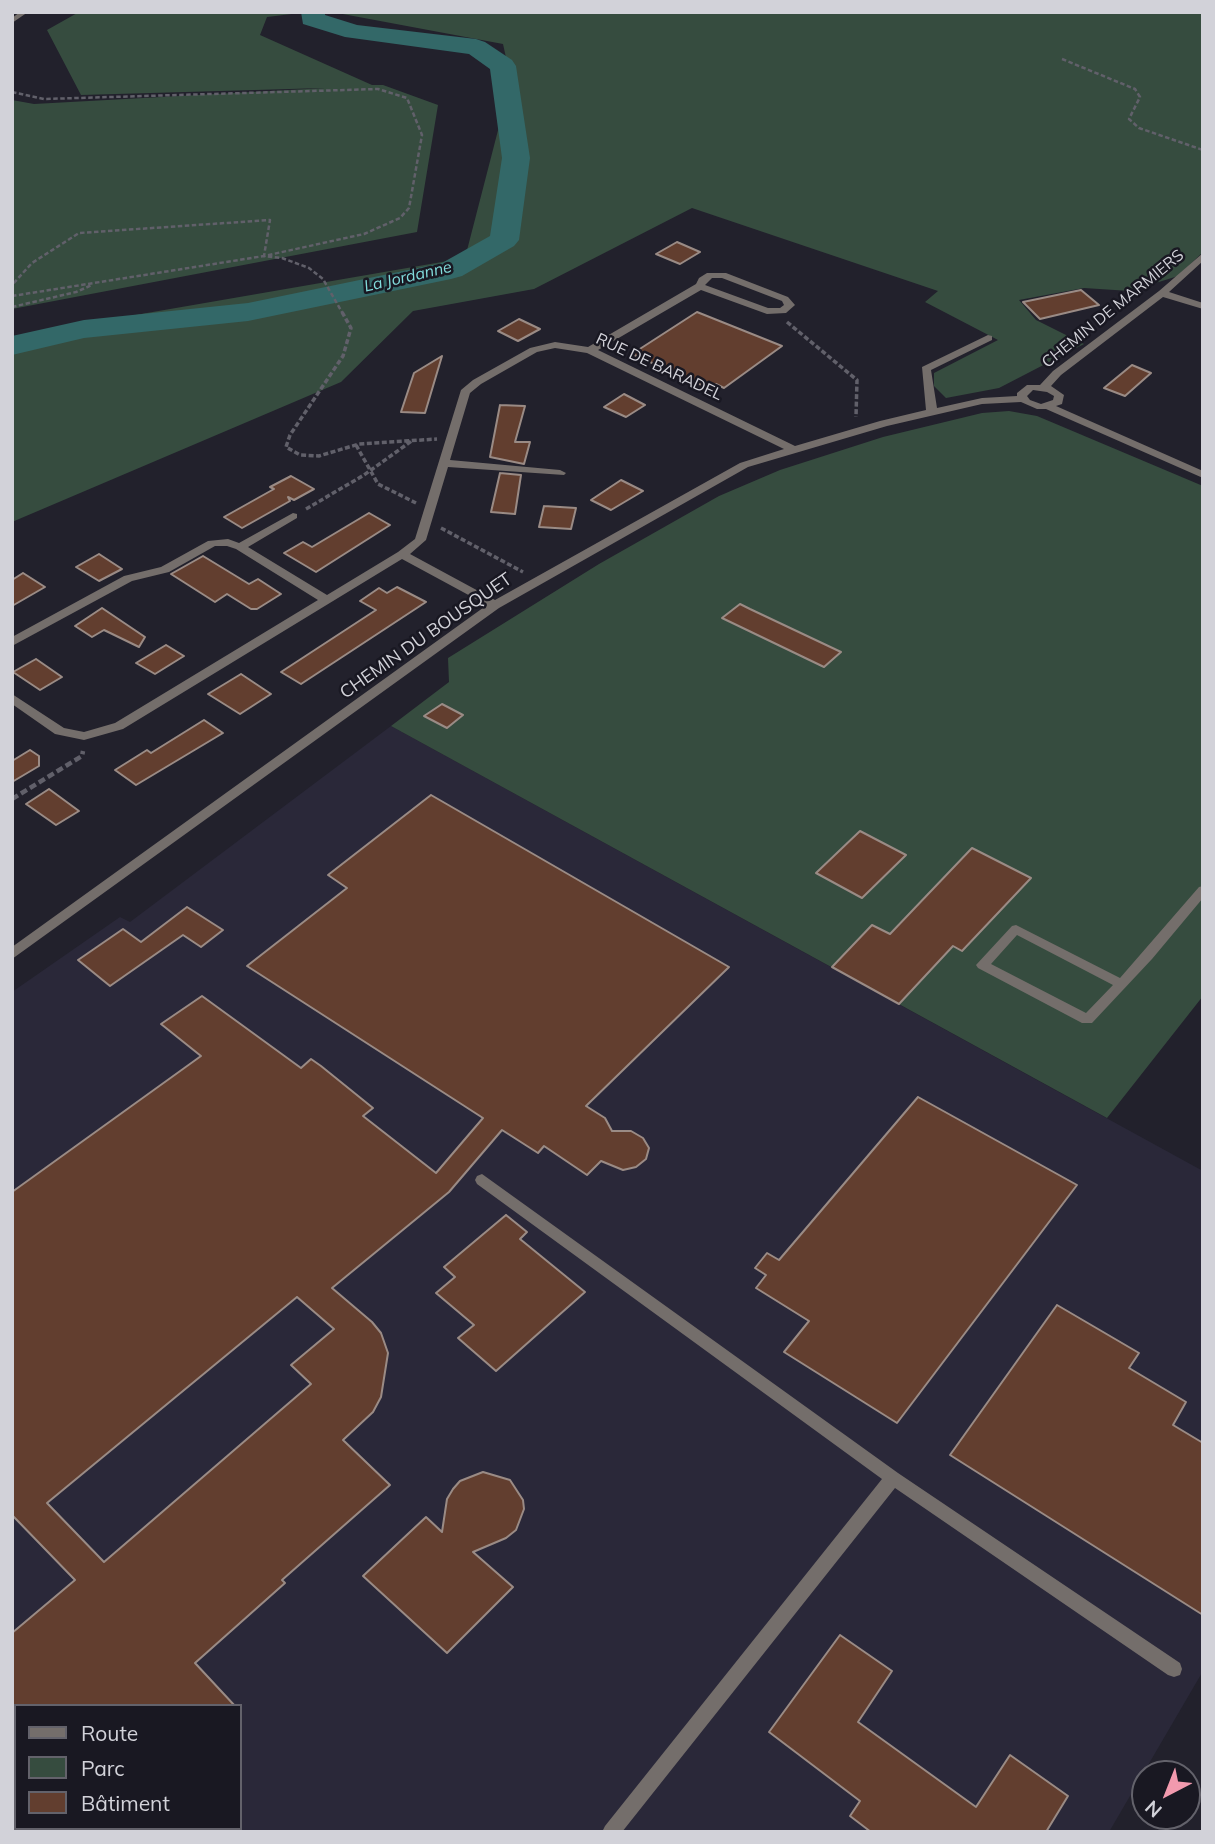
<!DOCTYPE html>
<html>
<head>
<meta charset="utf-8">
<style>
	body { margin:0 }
	#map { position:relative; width:1215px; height:1844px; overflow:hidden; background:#22212c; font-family:Mulish,sans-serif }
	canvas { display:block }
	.frame { position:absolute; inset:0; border:14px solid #d2d2d9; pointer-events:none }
	.legend { position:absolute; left:14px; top:1704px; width:228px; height:126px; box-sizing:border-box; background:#191822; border:2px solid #63626b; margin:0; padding:9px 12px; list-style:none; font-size:21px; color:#d2d2d9 }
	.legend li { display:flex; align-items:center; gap:14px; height:35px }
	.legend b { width:35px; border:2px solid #63626b }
	.north { position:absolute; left:1131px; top:1760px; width:70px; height:70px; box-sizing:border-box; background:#191822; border:2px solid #63626b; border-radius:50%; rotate:222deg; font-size:19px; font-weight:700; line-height:28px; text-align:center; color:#d2d2d9 }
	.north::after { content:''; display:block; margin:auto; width:24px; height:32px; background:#f29aae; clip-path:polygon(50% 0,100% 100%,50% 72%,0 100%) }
</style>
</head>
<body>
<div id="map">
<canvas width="1215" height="1844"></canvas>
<div class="frame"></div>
<ul class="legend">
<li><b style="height:9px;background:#746e6b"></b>Route</li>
<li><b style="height:19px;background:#364c3f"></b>Parc</li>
<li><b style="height:19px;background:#623e2f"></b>Bâtiment</li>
</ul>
<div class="north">N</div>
</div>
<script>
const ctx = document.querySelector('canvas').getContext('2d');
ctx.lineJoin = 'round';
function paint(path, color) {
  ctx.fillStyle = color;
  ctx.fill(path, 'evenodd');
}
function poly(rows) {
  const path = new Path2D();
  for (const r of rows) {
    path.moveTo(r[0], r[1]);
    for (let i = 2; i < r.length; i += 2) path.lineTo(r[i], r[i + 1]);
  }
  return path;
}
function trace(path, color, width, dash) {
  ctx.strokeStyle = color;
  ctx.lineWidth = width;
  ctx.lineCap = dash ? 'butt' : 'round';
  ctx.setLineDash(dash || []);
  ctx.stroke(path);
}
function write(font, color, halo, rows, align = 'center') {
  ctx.font = font + ' Mulish,sans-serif';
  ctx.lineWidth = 5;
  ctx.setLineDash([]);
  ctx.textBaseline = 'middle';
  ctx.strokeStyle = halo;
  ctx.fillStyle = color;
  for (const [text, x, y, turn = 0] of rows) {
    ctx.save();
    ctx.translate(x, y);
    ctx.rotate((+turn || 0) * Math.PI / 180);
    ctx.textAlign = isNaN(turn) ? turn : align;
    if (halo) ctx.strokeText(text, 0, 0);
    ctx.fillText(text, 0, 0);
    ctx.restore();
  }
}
paint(poly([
	[391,726,1203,1171,1203,1671,1109,1832,12,1832,12,992,120,917,130,922],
	[16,1706,240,1706,240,1828,16,1828]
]), '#2a2839');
paint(poly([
	[79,12,308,12,267,17,260,35,372,85,383,85,438,105,417,232,12,309,12,100,34,104,325,88,81,95,47,30],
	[332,12,1203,12,1203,252,1178,276,1130,291,1084,288,1019,300,1036,320,1084,344,999,388,946,398,934,386,934,373,998,340,925,302,938,291,692,208,534,289,413,311,341,382,12,522,12,354,66,327,465,258,511,80,503,44],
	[1009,411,1037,416,1203,486,1203,996,1107,1118,391,726,449,682,448,658,599,564,719,496,780,470,883,437,982,413]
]), '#364c3f');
paint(poly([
	[301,12,325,12,325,15,357,25,476,39,485,42,512,60,516,66,530,158,519,240,514,246,462,276,451,279,248,321,84,338,12,355,12,336,84,320,248,303,442,263,490,236,502,158,490,69,469,54,345,37,303,24,301,12]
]), '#336868');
const building = poly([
	[677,242,700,252,680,264,656,254,677,242],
	[1081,290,1099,305,1040,319,1023,302,1081,290],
	[697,312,782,346,724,388,716,384,711,387,704,386,632,354,697,312],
	[519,319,540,329,518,341,498,331,519,319],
	[442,356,425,413,401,412,414,373,442,356],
	[1132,365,1151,373,1125,396,1104,388,1132,365],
	[624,394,645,405,626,417,604,407,624,394],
	[500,405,525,406,515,442,530,442,524,464,490,457,500,405],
	[500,473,521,475,515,514,491,512,500,473],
	[291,476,314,489,294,500,288,497,290,501,242,528,224,517,274,489,270,487,291,476],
	[621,480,643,491,611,510,591,500,621,480],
	[544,506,576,508,571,529,539,527,544,506],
	[369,513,390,525,316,572,284,553,303,542,312,547,369,513],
	[99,554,122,569,99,581,76,567,99,554],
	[203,556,249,584,258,579,281,594,257,609,251,609,227,594,215,602,171,574,203,556],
	[23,573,45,587,12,606,12,580,23,573],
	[397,587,426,602,301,684,281,672,376,610,360,601,379,588,387,593,397,587],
	[740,604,750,609,841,652,824,667,722,618,740,604],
	[102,608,145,637,139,647,104,630,92,637,75,626,102,608],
	[166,645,184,656,155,674,136,663,166,645],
	[36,659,62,677,40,690,13,672,36,659],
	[241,674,271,694,240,714,208,694,241,674],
	[442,704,463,715,447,728,424,716,442,704],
	[204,720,223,733,136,785,115,770,147,750,151,753,204,720],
	[30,750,39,756,39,766,12,782,12,761,30,750],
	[49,789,79,811,56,825,26,804,49,789],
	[431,795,729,967,586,1106,605,1118,612,1131,631,1131,643,1138,649,1148,646,1159,636,1167,623,1170,601,1161,587,1175,544,1146,538,1153,502,1130,449,1192,332,1288,372,1322,381,1333,388,1353,381,1397,373,1412,343,1440,390,1485,282,1580,285,1583,195,1663,235,1706,12,1706,12,1633,75,1580,12,1515,12,1192,201,1056,161,1024,202,996,301,1068,311,1059,321,1066,373,1108,363,1116,436,1173,483,1118,247,966,347,888,328,875,431,795],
	[297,1297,334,1329,291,1365,311,1384,104,1562,47,1503,297,1297],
	[860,831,906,855,862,898,816,873,860,831],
	[972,848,1031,878,962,951,953,946,899,1004,832,967,872,925,890,934,972,848],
	[187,907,223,930,201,947,183,935,110,986,78,960,123,929,141,942,187,907],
	[918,1097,1077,1185,897,1423,784,1352,809,1321,756,1288,766,1275,755,1268,767,1253,779,1260,918,1097],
	[506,1215,527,1232,520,1239,585,1292,496,1371,458,1338,474,1325,436,1293,455,1277,444,1267,506,1215],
	[1057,1305,1139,1353,1129,1368,1186,1402,1173,1425,1203,1443,1203,1615,950,1455,1057,1305],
	[483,1472,510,1480,523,1500,524,1509,516,1530,506,1538,473,1552,513,1587,447,1653,363,1576,426,1517,442,1532,447,1499,453,1489,460,1481,483,1472],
	[840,1635,892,1671,858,1722,976,1807,1010,1755,1068,1796,1046,1832,871,1832,850,1816,860,1801,769,1732,840,1635]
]);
paint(building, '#623e2f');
trace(building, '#9a8b85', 2);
trace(poly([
	[1062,59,1135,89,1140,97,1129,119,1139,128,1203,150],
	[12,92,44,99,378,89,407,98,422,135,409,208,400,218,364,234,264,256,270,220,79,233,32,263,12,285],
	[12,296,264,256,282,258,309,268,323,279,343,314],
	[12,307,76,292,92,285]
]), '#61606a', 2.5, [4.5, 2.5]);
trace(poly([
	[342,312,351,328,343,356,290,435,286,447,300,455,319,456,359,444,437,439],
	[787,322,857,380,856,417],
	[356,445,378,484,416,503],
	[306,509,364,475,413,440],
	[441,528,523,572]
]), '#61606a', 3.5, [5, 2.5]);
trace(poly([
	[12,799,82,756,83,751]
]), '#61606a', 4.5, [7, 3.5]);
paint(poly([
	[20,12,28,12,12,23,12,18,20,12],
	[1203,886,1203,898,1152,959,1092,1023,1082,1023,978,968,976,965,1012,926,1016,925,1120,978,1199,887,1203,886],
	[1017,935,1113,985,1086,1013,991,964,1017,935],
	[482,1174,898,1473,1180,1663,1182,1669,1180,1675,1174,1677,1168,1675,895,1488,622,1832,602,1832,605,1826,882,1479,477,1184,475,1180,477,1176,482,1174]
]), '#746e6b');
paint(poly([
	[1203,253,1203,261,1169,292,1203,303,1203,309,1163,297,1061,375,1051,386,1064,395,1062,404,1056,406,1203,471,1203,478,1046,409,1037,409,1021,402,982,404,887,426,748,467,499,608,12,959,12,947,487,605,402,559,123,729,84,740,55,734,12,704,12,694,64,728,84,732,115,723,318,600,236,549,227,546,215,546,169,572,132,581,12,646,12,637,124,576,161,567,208,541,228,539,239,543,293,513,297,514,297,518,248,547,327,595,398,552,415,539,461,390,473,380,530,348,555,342,588,347,696,284,699,278,707,273,726,273,788,297,795,305,786,313,767,314,701,290,598,350,795,446,880,421,926,410,922,367,988,335,992,336,992,340,931,370,937,408,982,398,1017,396,1017,393,1027,385,1040,385,1053,371,1159,291,1203,253],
	[712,278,722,278,782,301,784,305,780,308,768,308,705,285,712,278],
	[555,348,587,353,784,449,740,463,495,600,410,554,426,540,448,467,564,475,566,473,560,470,450,460,470,393,481,384,537,352,555,348],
	[1033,390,1047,392,1054,396,1053,400,1041,404,1030,400,1027,396,1033,390]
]), '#746e6b');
write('italic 16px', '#82dcdc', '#191822', [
	["La Jordanne",408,277,-13]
]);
write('16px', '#d2d2d9', '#191822', [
	["CHEMIN DE MARMIERS",1113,309,-39],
	["RUE DE BARADEL",659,367,25]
]);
write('18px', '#d2d2d9', '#191822', [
	["CHEMIN DU BOUSQUET",426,636,-35]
]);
</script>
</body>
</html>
